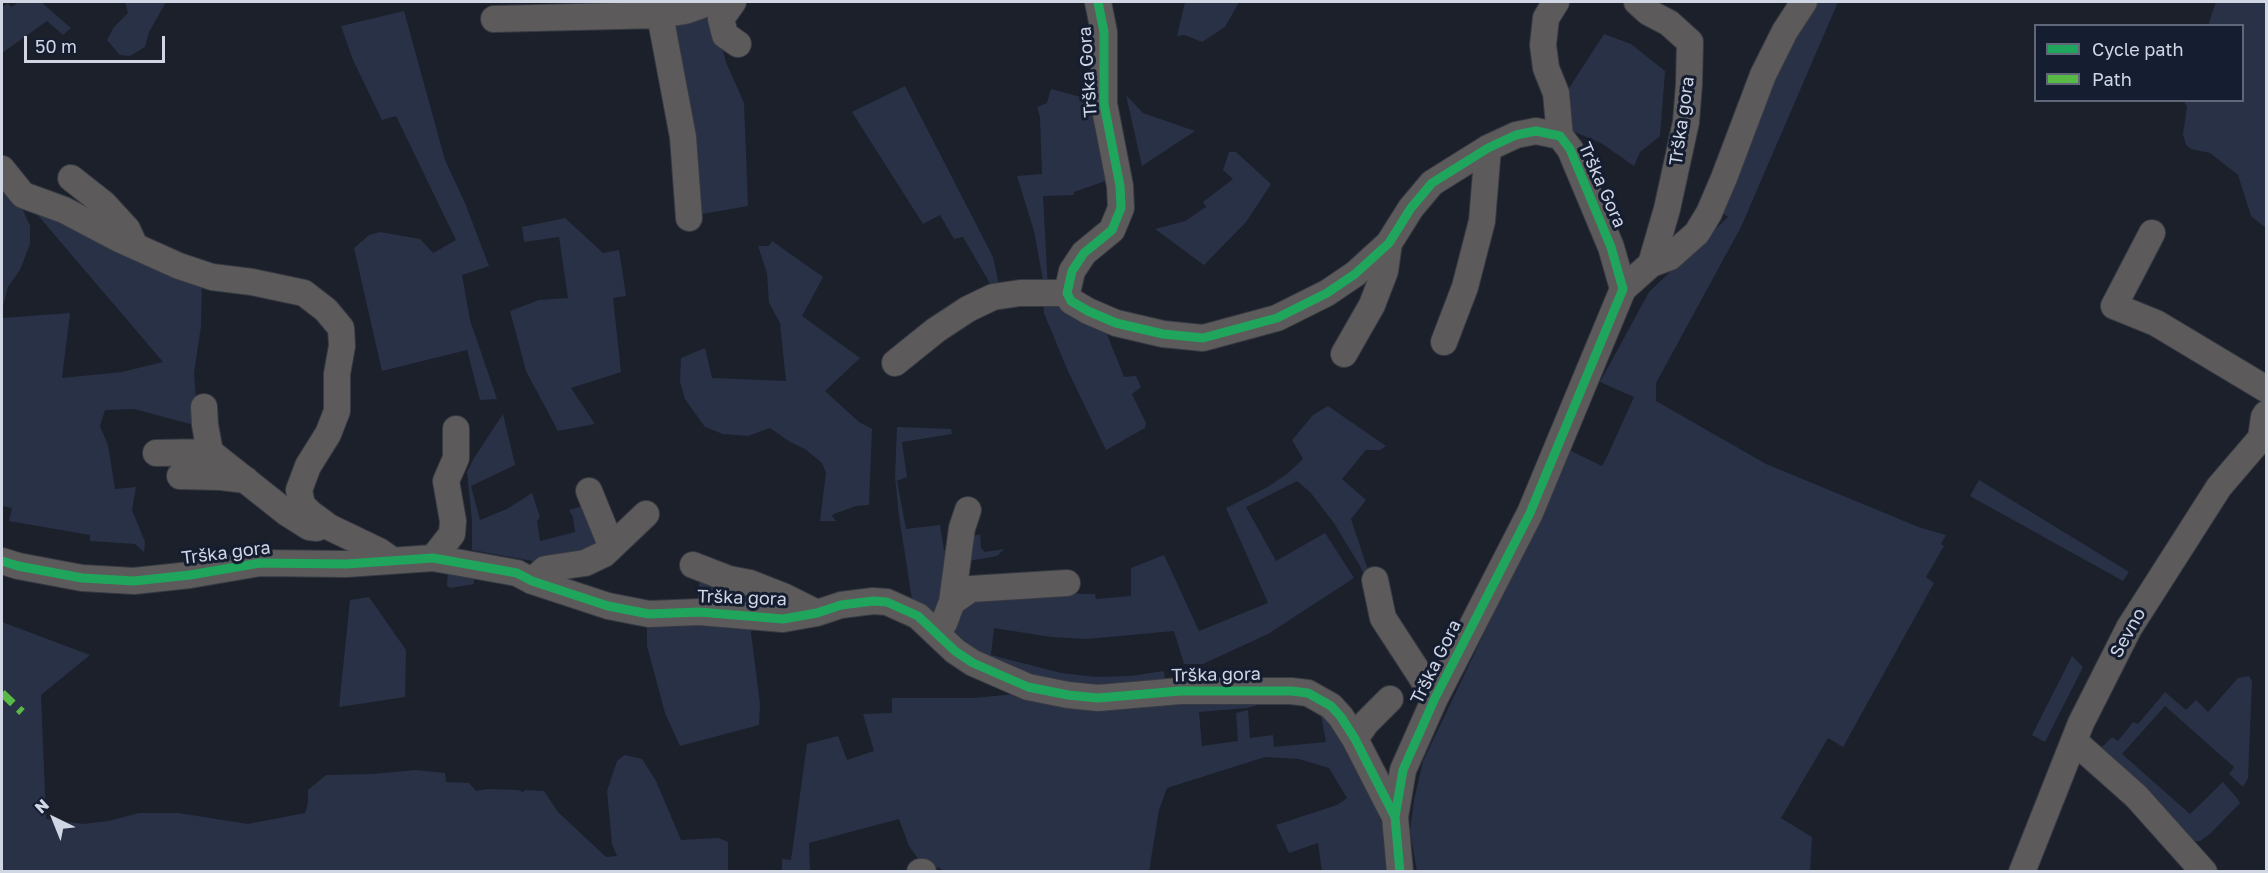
<!DOCTYPE html>
<html>
<head>
<meta charset="utf-8">
<style>
	body { margin:0 }
	#map { position:relative; width:2268px; height:873px; overflow:hidden; background:#1b202b; font-family:"Golos Text",sans-serif }
	canvas { display:block }
	.frame { position:absolute; inset:0; border:3px solid #d0d6e4; pointer-events:none }
	.legend { position:absolute; left:2034px; top:24px; width:210px; height:78px; box-sizing:border-box; background:#151d31; border:2px solid #606779; margin:0; padding:8px 10px; list-style:none; font-size:18px; color:#d0d6e4 }
	.legend li { display:flex; align-items:center; gap:12px; height:30px }
	.legend b { width:30px; border:2px solid #606779 }
	.north { position:absolute; left:24px; top:789px; width:60px; height:60px; -webkit-text-stroke:4px #151d31; paint-order:stroke; rotate:317deg; font-size:16px; font-weight:700; line-height:24px; text-align:center; color:#d0d6e4 }
	.north::after { content:''; display:block; margin:auto; width:21px; height:27px; background:#d0d6e4; clip-path:polygon(50% 0,100% 100%,50% 72%,0 100%) }
	.scale { position:absolute; left:24px; top:36px; width:141px; height:27px; box-sizing:border-box; border:3px solid #d0d6e4; border-top:0; padding-left:8px; font-size:18px; line-height:21px; white-space:nowrap; color:#d0d6e4; -webkit-text-stroke:4px #151d31; paint-order:stroke }
</style>
</head>
<body>
<div id="map">
<canvas width="2268" height="873"></canvas>
<div class="frame"></div>
<ul class="legend">
<li><b style="height:8px;background:#20a55d"></b>Cycle path</li>
<li><b style="height:8px;background:#58b947"></b>Path</li>
</ul>
<div class="north">N</div>
<div class="scale">50 m</div>
</div>
<script>
const ctx = document.querySelector('canvas').getContext('2d');
ctx.lineJoin = 'round';
function paint(path, color) {
  ctx.fillStyle = color;
  ctx.fill(path, 'evenodd');
}
function poly(rows) {
  const path = new Path2D();
  for (const r of rows) {
    path.moveTo(r[0], r[1]);
    for (let i = 2; i < r.length; i += 2) path.lineTo(r[i], r[i + 1]);
  }
  return path;
}
function trace(path, color, width, dash) {
  ctx.strokeStyle = color;
  ctx.lineWidth = width;
  ctx.lineCap = dash ? 'butt' : 'round';
  ctx.setLineDash(dash || []);
  ctx.stroke(path);
}
function write(font, color, halo, rows, align = 'center') {
  ctx.font = font + ' "Golos Text",sans-serif';
  ctx.lineWidth = 6;
  ctx.setLineDash([]);
  ctx.textBaseline = 'middle';
  ctx.strokeStyle = halo;
  ctx.fillStyle = color;
  for (const [text, x, y, turn = 0] of rows) {
    ctx.save();
    ctx.translate(x, y);
    ctx.rotate((+turn || 0) * Math.PI / 180);
    ctx.textAlign = isNaN(turn) ? turn : align;
    if (halo) ctx.strokeText(text, 0, 0);
    ctx.fillText(text, 0, 0);
    ctx.restore();
  }
}
paint(poly([
	[19,2,41,2,71,28,63,35,47,21,2,53,2,7,8,3,11,7],
	[125,2,166,2,149,32,145,47,130,56,120,55,107,40,114,27,128,13],
	[1185,2,1239,2,1225,27,1202,42,1185,35,1177,36],
	[1808,2,1838,2,1741,227,1656,383,1656,401,1766,464,1921,528,1946,535,1941,544,1944,546,1926,577,1934,583,1843,747,1828,738,1781,818,1812,837,1810,871,1417,872,1410,831,1414,800,1423,761,1522,554,1567,449,1602,466,1606,459,1634,397,1600,382,1649,292,1728,217,1716,208],
	[2216,2,2266,2,2266,228,2251,216,2238,175,2210,153,2191,149,2186,145,2183,134,2187,107,2184,101,2242,100,2242,26,2208,25],
	[714,7,714,20,726,62,744,103,748,206,697,215,673,37,677,25,684,18],
	[404,11,445,160,465,203,489,266,462,275,470,320,497,399,480,400,467,350,382,371,354,248,369,235,380,232,420,239,433,253,456,240,396,116,382,120,353,60,341,26],
	[1604,34,1631,44,1665,71,1660,136,1640,152,1634,166,1601,143,1572,131,1562,99],
	[905,86,993,257,1000,290,995,292,963,237,954,239,940,215,923,224,852,112],
	[1051,89,1092,100,1108,180,1074,192,1074,195,1043,196,1048,289,1043,280,1034,231,1017,176,1042,174,1040,117,1037,107,1047,103],
	[1126,95,1143,113,1195,131,1142,166],
	[1229,152,1236,152,1271,184,1246,222,1204,265,1155,229,1185,221,1206,207,1203,202,1233,179,1223,170],
	[2,182,22,208,30,226,30,244,20,270,8,287,2,310],
	[30,206,202,281,201,326,194,373,198,426,134,409,105,410,100,426,108,445,115,489,136,487,132,510,145,542,144,552,135,544,90,541,90,535,9,521,12,508,2,506,2,318,70,313,62,378,122,372,163,362],
	[565,218,603,253,619,250,626,296,613,298,621,372,571,388,595,424,558,431,526,371,510,311,539,300,568,298,559,237,524,242,522,227],
	[772,241,823,277,802,316,860,358,825,391,859,422,872,429,869,505,856,506,834,514,832,516,836,521,820,521,826,473,822,463,805,449,790,442,770,428,748,436,723,434,705,427,685,399,680,382,681,358,705,348,712,378,786,381,780,323,769,303,767,273,758,246,769,246],
	[1052,298,1103,324,1124,377,1136,376,1141,387,1132,394,1146,423,1145,428,1106,450,1067,369,1044,313,1043,301],
	[1328,406,1386,446,1380,450,1366,450,1342,479,1366,500,1351,519,1371,579,1367,582,1360,566,1334,523,1310,492,1297,481,1246,507,1276,561,1325,533,1354,578,1268,634,1203,664,1184,664,1174,631,1087,639,1051,637,994,628,991,655,1061,673,1096,677,1130,676,1164,671,1166,689,1052,684,982,655,957,634,953,628,954,621,970,598,1027,593,1095,594,1096,599,1131,596,1131,568,1164,555,1199,631,1268,603,1226,508,1266,488,1287,474,1303,459,1292,440,1313,415],
	[503,414,515,465,471,486,480,520,507,509,532,493,540,517,537,521,540,541,575,532,573,517,569,510,583,506,601,544,589,555,538,562,472,550,472,520,467,472,474,458],
	[897,427,951,429,952,434,902,442,907,477,897,481,906,529,940,525,944,550,956,550,939,621,913,606,899,516,895,477],
	[1979,480,2129,572,2123,581,1970,496],
	[980,534,981,548,985,552,1004,549,997,556,963,562,967,538],
	[448,570,473,570,474,584,451,588,447,586],
	[699,582,743,587,799,607,698,607],
	[369,597,406,650,405,697,339,707,350,600],
	[647,621,753,623,751,633,760,704,759,725,680,746,665,713,647,646],
	[2,622,90,655,41,695,46,819,83,824,108,821,139,813,178,813,248,824,305,813,308,803,308,790,326,775,373,774,415,770,445,773,446,782,469,783,476,791,487,789,518,790,523,792,525,790,544,791,558,812,606,857,617,856,612,844,607,791,617,761,625,755,642,759,656,781,681,840,719,838,728,842,728,871,2,871],
	[2072,656,2083,667,2045,742,2032,735],
	[2249,676,2252,681,2248,778,2243,787,2229,774,2234,767,2165,706,2122,754,2190,814,2223,782,2237,798,2240,803,2210,834,2200,841,2193,841,2100,749,2112,737,2118,741,2133,722,2138,724,2165,692,2186,710,2196,700,2208,712,2238,678],
	[1028,693,1262,704,1247,708,1199,712,1202,746,1238,741,1236,713,1248,710,1250,738,1273,735,1274,747,1326,742,1321,715,1333,723,1373,800,1387,838,1394,871,1322,871,1318,843,1289,853,1276,825,1337,805,1347,798,1329,768,1299,759,1265,757,1167,788,1159,810,1149,871,943,871,940,868,922,864,909,846,899,819,809,843,810,871,782,872,782,859,791,860,807,744,838,736,847,760,874,751,863,714,892,713,892,698,973,698]
]), '#293147');
const minor = poly([
	[733,2,721,19,725,35,738,44],
	[1098,2,1104,32,1104,104,1120,186,1121,208,1112,230,1084,253,1072,271,1067,293,1071,301,1088,311,1116,323,1163,334,1203,338,1277,318,1327,293,1355,274,1389,243,1411,208,1432,183,1488,148,1516,135,1536,131,1560,136,1570,149,1611,247,1623,289,1530,513,1435,698,1403,770,1395,817,1400,872],
	[1556,2,1546,18,1543,45,1546,68,1556,93,1560,136],
	[1637,2,1648,12,1669,23,1690,42,1689,84,1686,122,1667,209,1651,264],
	[660,15,683,137,689,218],
	[494,19,660,15,685,11,711,2],
	[2,169,23,195,64,210,121,240,179,266,212,277,252,282,304,293,326,310,341,328,342,346,337,374,337,411,328,434,308,466,299,490,302,505,310,513,329,527,379,551,392,560],
	[71,178,104,204,127,229,134,244],
	[2152,233,2114,306,2156,323,2266,389],
	[1623,289,1651,264,1670,257,1697,233,1709,213,1724,178,1763,75,1785,31,1804,2],
	[1444,342,1465,287,1482,221,1488,148],
	[1344,354,1372,305,1385,271,1389,243],
	[895,363,936,330,968,309,993,297,1020,293,1067,293],
	[204,407,205,425,210,452],
	[156,453,210,452,287,513,309,527,317,528],
	[180,476,221,477,246,480],
	[589,491,611,545],
	[433,558,452,534,453,521,446,481,456,458,456,429],
	[2,561,18,566,82,578,134,581,190,575,260,563,346,564,433,558,517,573,532,581,608,606,649,614,699,612,783,619,817,613,841,605,873,601,887,602,918,616,955,651,973,663,1028,687,1068,695,1098,698,1180,691,1291,691,1308,693,1331,706,1341,717,1355,739,1395,817],
	[693,565,729,579,750,583,783,596,817,613],
	[1375,580,1383,618,1435,698],
	[532,581,545,569,585,563,604,554,646,514],
	[952,602,971,589,1067,583],
	[936,633,944,623,952,602,962,528,968,510],
	[1355,739,1366,723,1390,699],
	[2074,741,2136,796,2204,872],
	[920,872,923,872],
	[2022,872,2081,723,2129,628,2219,487,2261,438,2264,417,2266,414]
]);
trace(minor, '#363a43', 28);
trace(minor, '#5d5a5b', 26);
trace(poly([
	[2,693,22,712]
]), '#58b947', 8, [15, 8]);
trace(poly([
	[1098,2,1104,32,1104,104,1120,186,1121,208,1112,230,1084,253,1072,271,1067,293,1071,301,1088,311,1116,323,1163,334,1203,338,1277,318,1327,293,1355,274,1389,243,1411,208,1432,183,1488,148,1516,135,1536,131,1560,136,1570,149,1611,247,1623,289,1530,513,1435,698,1403,770,1395,817,1400,872],
	[2,561,18,566,82,578,134,581,190,575,260,563,346,564,433,558,517,573,532,581,608,606,649,614,699,612,783,619,817,613,841,605,873,601,887,602,918,616,955,651,973,663,1028,687,1068,695,1098,698,1180,691,1291,691,1308,693,1331,706,1341,717,1355,739,1395,817]
]), '#20a55d', 9);
write('18px', '#d0d6e4', '#151d31', [
	["Trška Gora",1088,72,-94],
	["Trška gora",1682,121,-82],
	["Trška Gora",1602,185,66],
	["Trška gora",226,553,-7],
	["Trška gora",742,598,2],
	["Sevno",2128,633,-61],
	["Trška Gora",1436,662,-64],
	["Trška gora",1216,675,-1]
]);
</script>
</body>
</html>
